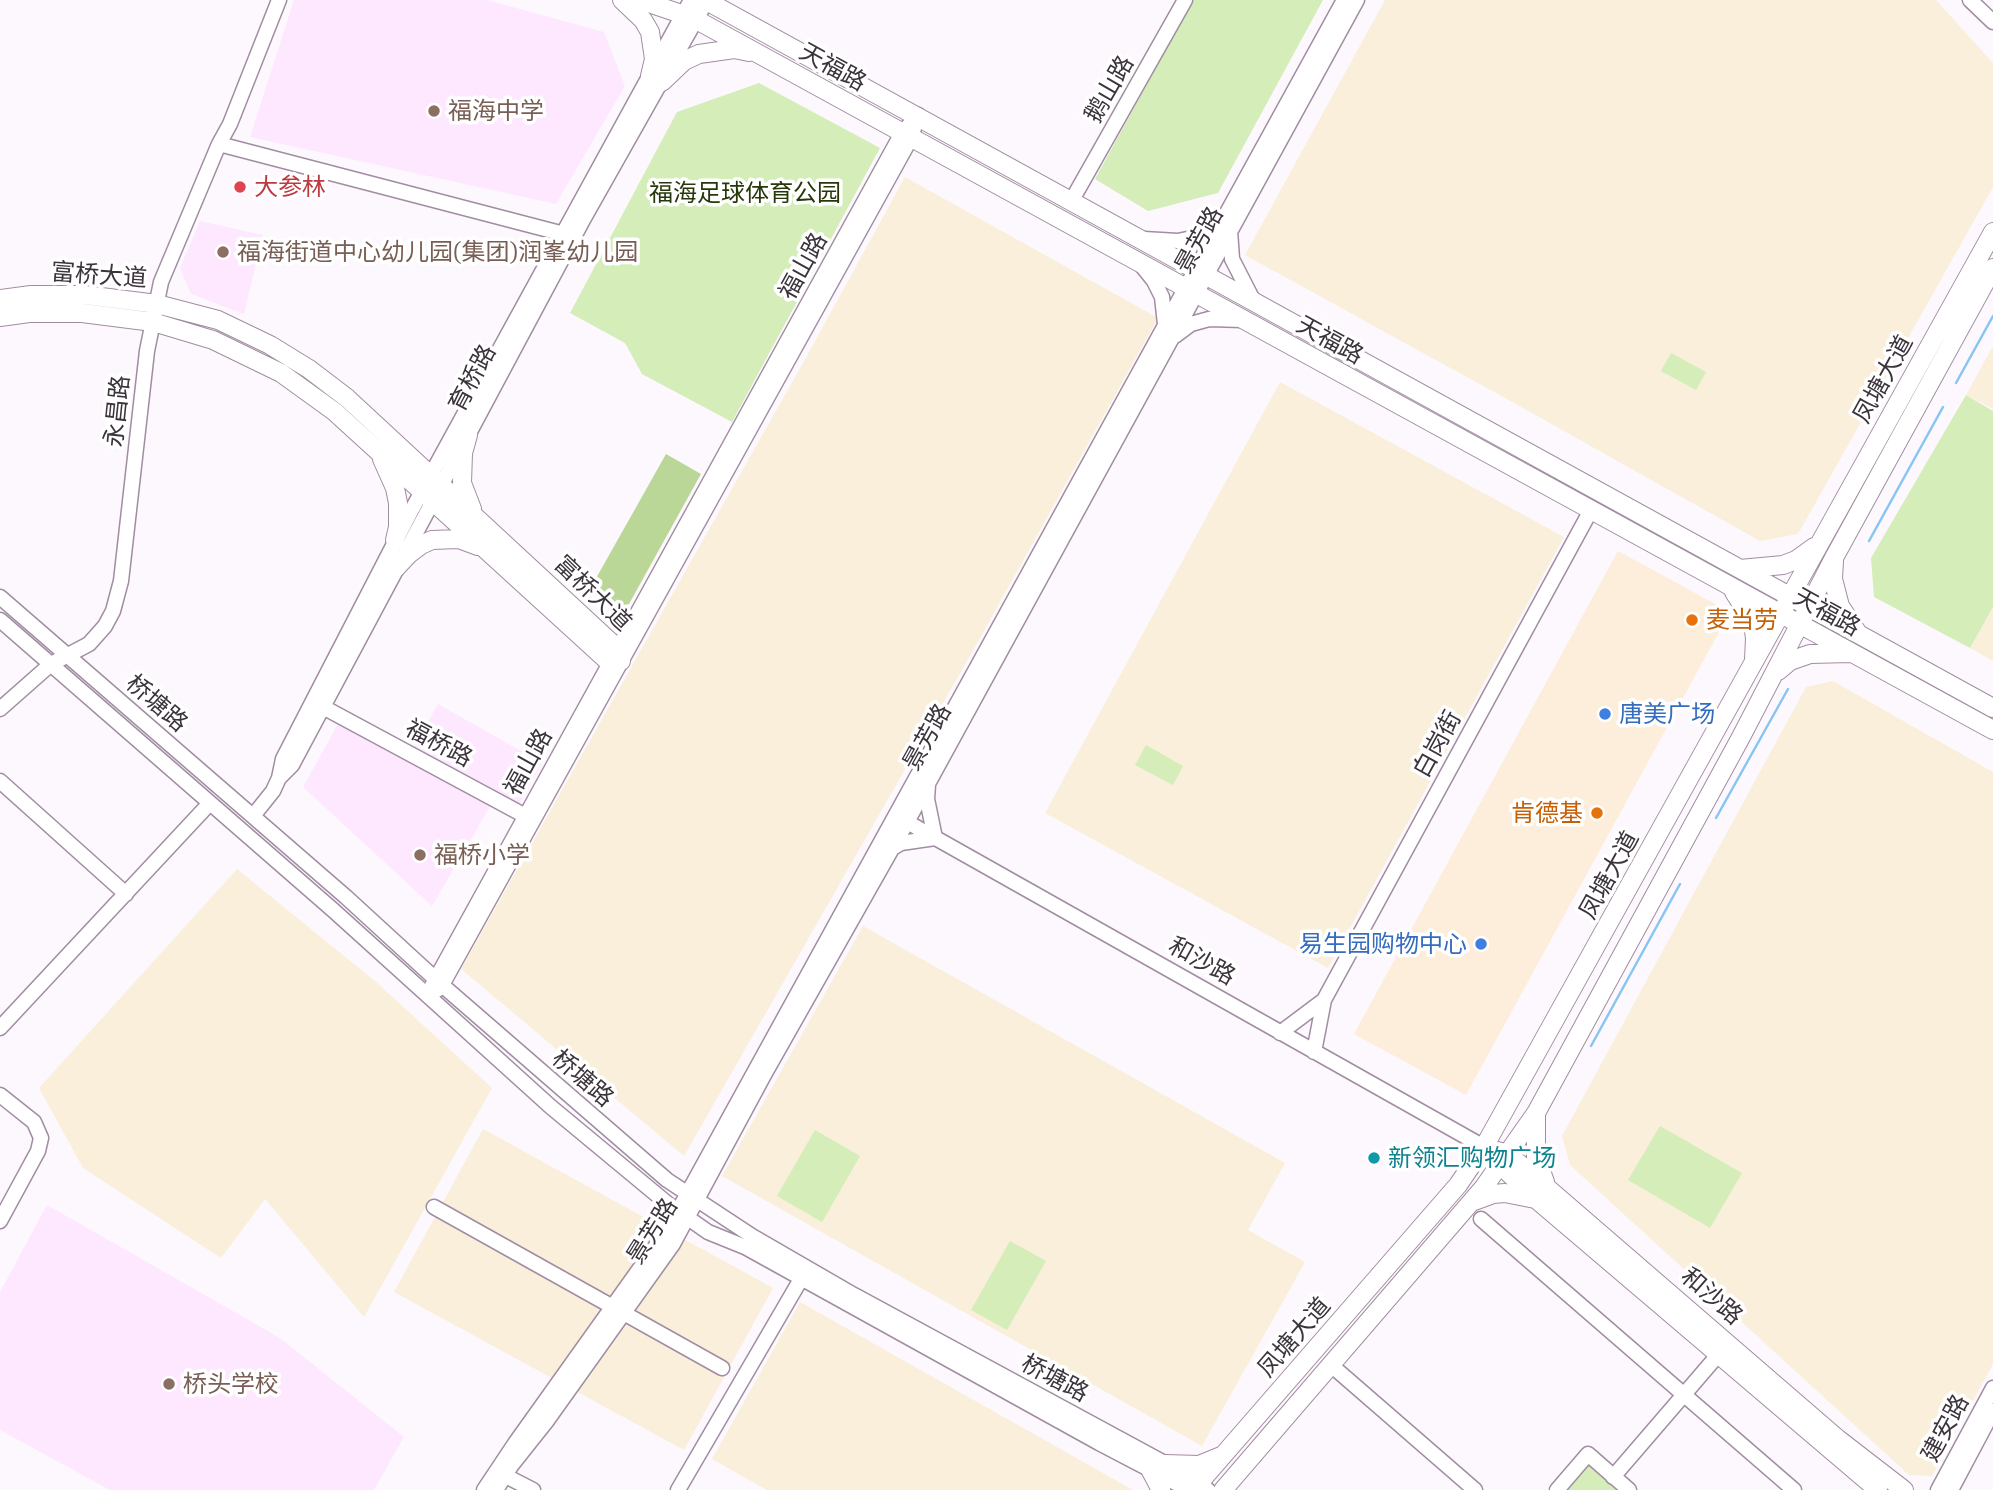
<!DOCTYPE html>
<html>
<head>
<meta charset="utf-8">
<style>
	body { margin:0 }
	canvas { display:block; background:#fdf8fd }
</style>
</head>
<body>
<canvas width="1993" height="1490"></canvas>
<script>
const ctx = document.querySelector('canvas').getContext('2d');
ctx.lineJoin = 'round';
function paint(path, color) {
  ctx.fillStyle = color;
  ctx.fill(path, 'evenodd');
}
function poly(rows) {
  const path = new Path2D();
  for (const r of rows) {
    path.moveTo(r[0], r[1]);
    for (let i = 2; i < r.length; i += 2) path.lineTo(r[i], r[i + 1]);
  }
  return path;
}
function trace(path, color, width, dash) {
  ctx.strokeStyle = color;
  ctx.lineWidth = width;
  ctx.lineCap = dash ? 'butt' : 'round';
  ctx.setLineDash(dash || []);
  ctx.stroke(path);
}
function write(font, color, halo, rows, align = 'center') {
  ctx.font = font + ' "Exo 2","Noto Sans SC",sans-serif';
  ctx.lineWidth = 7;
  ctx.setLineDash([]);
  ctx.textBaseline = 'middle';
  ctx.strokeStyle = halo;
  ctx.fillStyle = color;
  for (const [text, x, y, turn = 0] of rows) {
    ctx.save();
    ctx.translate(x, y);
    ctx.rotate((+turn || 0) * Math.PI / 180);
    ctx.textAlign = isNaN(turn) ? turn : align;
    if (halo) ctx.strokeText(text, 0, 0);
    ctx.fillText(text, 0, 0);
    ctx.restore();
  }
}
paint(poly([
	[1618,551,1730,612,1466,1095,1354,1034]
]), '#fceeda');
paint(poly([
	[1385,0,1936,0,1993,63,1993,187,1798,534,1760,541,1514,403,1245,255],
	[905,177,1158,318,975,647,684,1156,461,969,808,354],
	[1993,346,1993,409,1966,395],
	[1280,382,1564,537,1328,968,1045,813],
	[1993,607,1993,661,1970,648],
	[1833,681,1993,772,1993,1364,1932,1476,1909,1475,1570,1165,1562,1136,1806,687],
	[237,869,376,982,492,1088,364,1317,265,1199,221,1258,83,1168,39,1088],
	[863,926,1285,1163,1248,1230,1305,1262,1202,1446,722,1176],
	[483,1129,773,1288,684,1450,394,1292],
	[800,1302,1133,1490,767,1490,712,1459]
]), '#f9efda');
paint(poly([
	[294,0,487,0,604,32,625,86,556,204,250,137],
	[200,221,263,235,244,314,191,294,180,268],
	[438,704,542,763,518,806,414,746],
	[339,722,491,805,432,906,303,787],
	[47,1205,280,1338,404,1437,374,1490,110,1490,0,1430,0,1292]
]), '#fee8ff');
paint(poly([
	[1193,0,1323,0,1218,193,1148,211,1095,179],
	[759,83,880,148,732,422,642,374,625,343,570,313,677,112],
	[1671,353,1706,372,1696,390,1661,371],
	[1966,395,1993,411,1993,607,1970,648,1874,597,1871,558],
	[1146,745,1183,766,1173,785,1135,765],
	[1660,1126,1742,1173,1710,1228,1628,1180],
	[815,1130,860,1156,822,1222,777,1196],
	[1010,1241,1046,1261,1007,1330,971,1310],
	[1588,1460,1622,1490,1562,1490]
]), '#d4edb9');
paint(poly([
	[666,454,701,474,629,604,609,608,590,589]
]), '#bad798');
trace(poly([
	[1956,383,1993,316],
	[1869,541,1943,407],
	[1716,818,1788,689],
	[1591,1046,1680,884]
]), '#88c5f3', 2.5);
const minor = poly([
	[1970,0,1993,22],
	[219,144,564,234],
	[1072,200,1185,0],
	[1230,230,1232,259,1253,300],
	[1144,239,1178,241,1201,236,1218,226],
	[1142,266,1154,281,1162,297,1165,324],
	[1175,336,1191,324,1209,319,1243,320],
	[0,597,346,897,442,985,667,1180,752,1236,854,1295,1192,1478,1208,1490],
	[0,620,333,910,551,1107,668,1204,708,1232,745,1247,1099,1443,1189,1490],
	[323,707,531,819],
	[0,709,51,664,89,644,105,626,113,611,121,581,147,351,161,282,219,144,230,124,279,0],
	[279,778,292,765,584,218,707,0],
	[0,781,126,894],
	[253,816,273,791,279,778,283,759,410,513,691,0],
	[900,818,1484,1147],
	[891,849,901,843,935,838,927,799,928,785],
	[432,986,902,133,909,125],
	[437,990,442,985,911,138,918,115],
	[0,1028,210,803],
	[1280,1033,1324,1000],
	[1314,1052,1324,1000,1591,510],
	[0,1095,34,1122,41,1138,38,1151,0,1221],
	[434,1207,722,1368],
	[1481,1219,1794,1490],
	[1331,1365,1475,1490],
	[498,1472,533,1490],
	[1613,1477,1718,1355],
	[484,1490,516,1442,668,1229,1344,0],
	[496,1490,511,1466,546,1422,673,1244,764,1075,907,822,1357,0],
	[678,1490,801,1279],
	[1557,1490,1588,1454,1629,1490],
	[1938,1490,1993,1388],
	[1951,1490,1993,1411]
]);
const major = poly([
	[622,0,643,20,650,32,654,59,650,76],
	[640,0,693,18,1993,730],
	[705,0,1993,708],
	[662,82,684,61,699,54,734,49,749,52],
	[0,299,31,295,85,295,157,304,218,320,270,345,309,369,347,398,617,648,621,661,609,662,335,412,281,373,213,340,153,322,82,313,29,313,0,317],
	[468,435,463,453,462,483,472,509],
	[382,459,395,488,398,503,398,527,395,540],
	[1834,561,1833,579,1840,606,1857,632],
	[396,568,409,554,421,545,432,540,459,539,478,546],
	[1740,569,1783,565,1796,560,1814,547],
	[1734,592,1747,612,1753,624,1755,638,1754,660],
	[1778,671,1790,661,1810,654,1850,653],
	[1536,1114,1536,1157,1545,1182],
	[1497,1151,1508,1154,1838,1439,1904,1490],
	[1493,1158,1537,1200,1878,1490],
	[1474,1201,1493,1194,1505,1193,1535,1199],
	[1165,1464,1199,1465,1221,1456],
	[1151,1471,1161,1490],
	[1193,1490,1458,1185,1484,1147,1993,232],
	[1223,1490,1484,1187,1536,1113,1741,737,1835,556,1993,268]
]);
trace(minor, '#a18da2', 17);
trace(major, '#a18da2', 20);
trace(minor, '#fff', 14);
trace(major, '#fff', 18);
for (const [x, y, r, color] of [
	[434,111,7,"#8d6e63"],
	[240,187,7,"#e0444e"],
	[223,252,7,"#8d6e63"],
	[1692,620,7,"#e8710a"],
	[1605,714,7,"#3f7fe0"],
	[1597,813,7,"#e8710a"],
	[420,855,7,"#8d6e63"],
	[1481,944,7,"#3f7fe0"],
	[1374,1158,7,"#0f9aa8"],
	[169,1384,7,"#8d6e63"]
]) {
  const dot = new Path2D();
  dot.arc(x, y, r, 0, 2 * Math.PI);
  ctx.fillStyle = color;
  ctx.fill(dot);
  trace(dot, '#fff', 2.5);
}
write('24px', '#3c343c', '#fff', [
	["天福路",833,67,29],
	["鹅山路",1109,89,-60],
	["景芳路",1199,240,-61],
	["福山路",803,266,-61],
	["富桥大道",99,275,4],
	["天福路",1330,340,29],
	["育桥路",472,378,-62],
	["凤塘大道",1883,379,-61],
	["永昌路",117,411,-84],
	["富桥大道",593,593,44],
	["天福路",1827,612,29],
	["桥塘路",157,703,41],
	["景芳路",927,737,-61],
	["福桥路",439,743,28],
	["白岗街",1437,744,-61],
	["福山路",528,762,-61],
	["凤塘大道",1609,875,-61],
	["和沙路",1202,961,29],
	["桥塘路",583,1078,41],
	["景芳路",652,1231,-58],
	["和沙路",1712,1296,41],
	["凤塘大道",1294,1337,-49],
	["桥塘路",1055,1378,28],
	["建安路",1945,1428,-62]
]);
write('24px', '#785e54', '#fff', [
	["福海中学",448,111],
	["福海街道中心幼儿园(集团)润峯幼儿园",237,252],
	["福桥小学",434,855],
	["桥头学校",183,1384]
], 'left');
write('24px', '#be3a42', '#fff', [
	["大参林",254,187]
], 'left');
write('24px', '#26380a', '#fff', [
	["福海足球体育公园",745,193]
]);
write('24px', '#c56008', '#fff', [
	["麦当劳",1706,620],
	["肯德基",1583,813,"right"]
], 'left');
write('24px', '#366cbe', '#fff', [
	["唐美广场",1619,714],
	["易生园购物中心",1467,944,"right"]
], 'left');
write('24px', '#0d838f', '#fff', [
	["新领汇购物广场",1388,1158]
], 'left');
</script>
</body>
</html>
